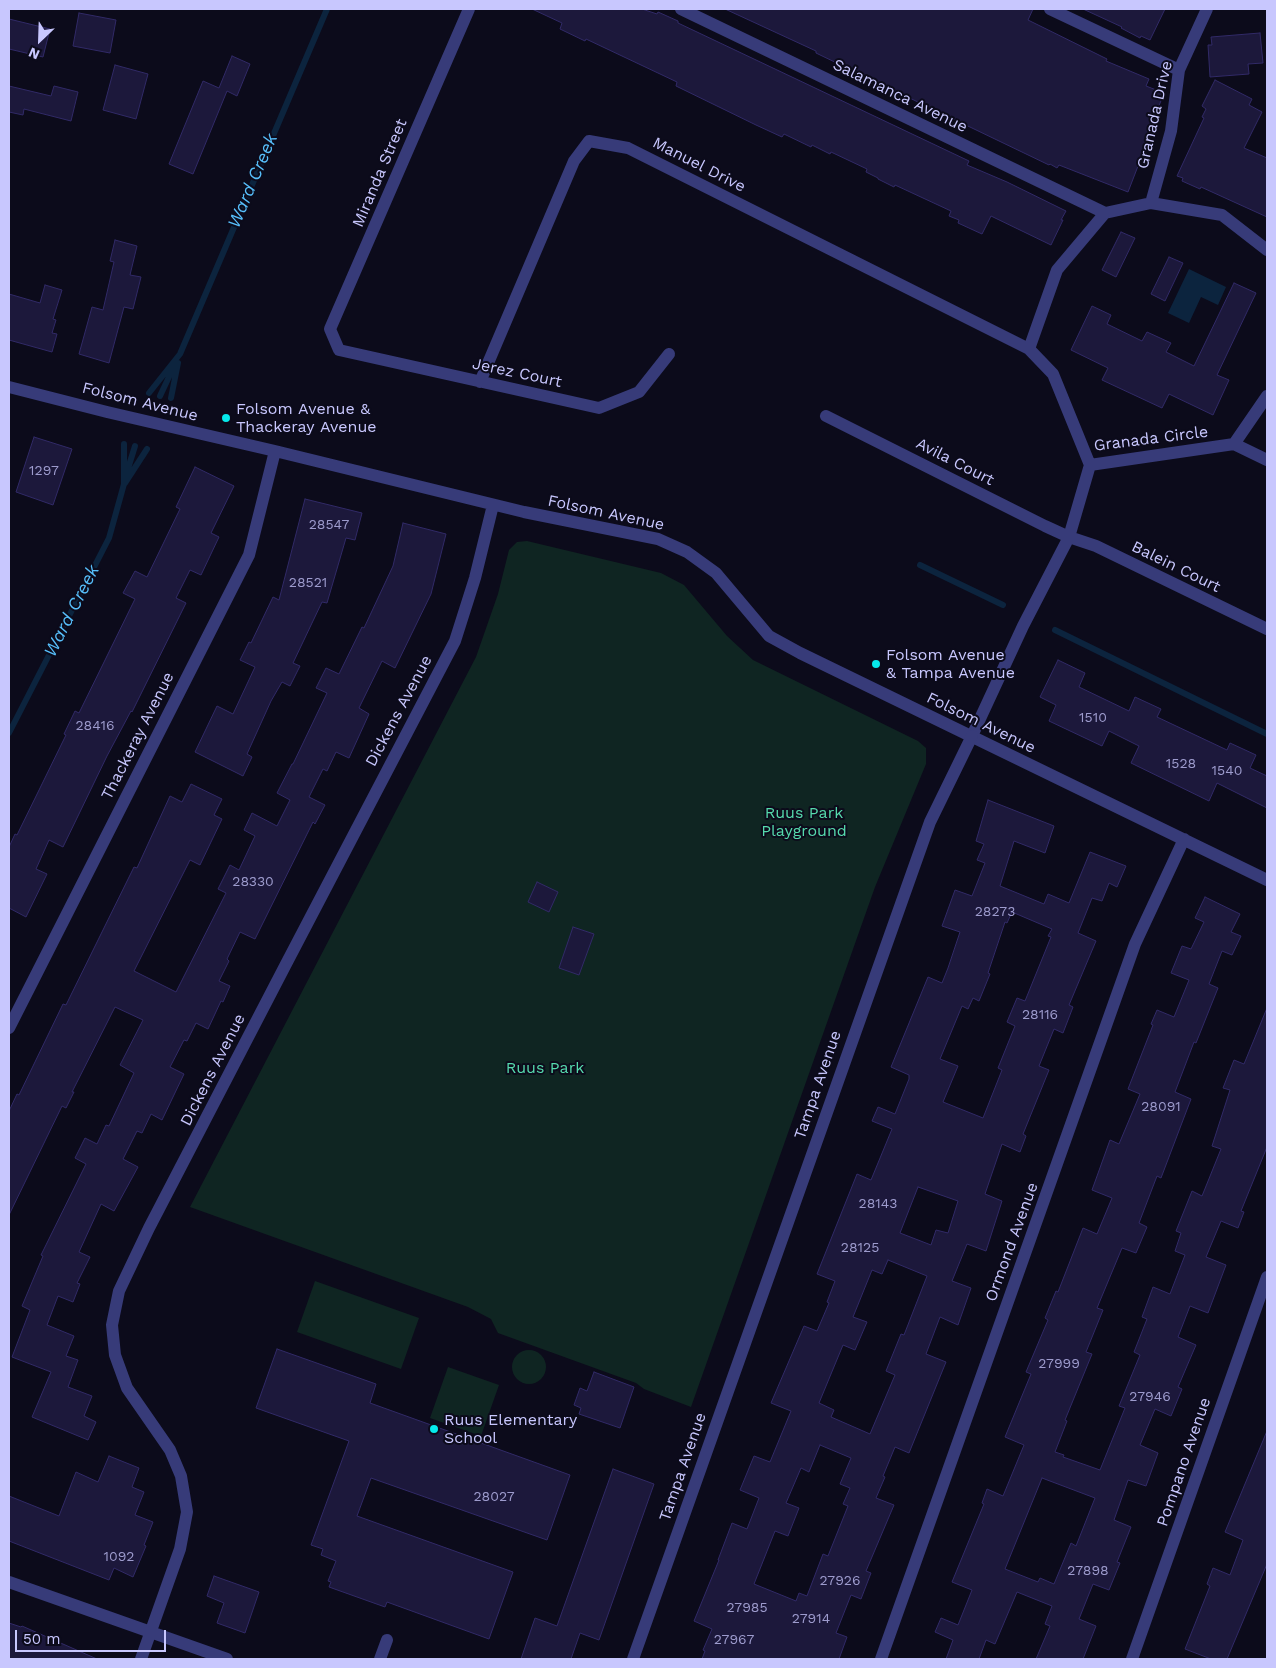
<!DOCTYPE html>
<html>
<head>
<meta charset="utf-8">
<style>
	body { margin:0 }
	#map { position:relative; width:1276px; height:1668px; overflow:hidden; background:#0c0b1b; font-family:"Work Sans",sans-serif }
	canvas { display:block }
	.frame { position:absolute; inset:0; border:10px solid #c8c7fe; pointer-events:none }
	.north { position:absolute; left:15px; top:15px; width:50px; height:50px; -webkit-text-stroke:4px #0c0b1b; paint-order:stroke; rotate:204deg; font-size:14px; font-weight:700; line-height:20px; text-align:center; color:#c8c7fe }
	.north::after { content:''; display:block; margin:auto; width:18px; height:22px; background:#c8c7fe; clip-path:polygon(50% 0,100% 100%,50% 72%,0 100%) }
	.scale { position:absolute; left:15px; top:1630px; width:151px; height:22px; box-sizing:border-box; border:2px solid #c8c7fe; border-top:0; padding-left:6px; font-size:15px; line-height:18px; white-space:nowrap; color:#c8c7fe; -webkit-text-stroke:4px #0c0b1b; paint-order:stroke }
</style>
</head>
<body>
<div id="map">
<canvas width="1276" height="1668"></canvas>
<div class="frame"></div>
<div class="north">N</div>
<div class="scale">50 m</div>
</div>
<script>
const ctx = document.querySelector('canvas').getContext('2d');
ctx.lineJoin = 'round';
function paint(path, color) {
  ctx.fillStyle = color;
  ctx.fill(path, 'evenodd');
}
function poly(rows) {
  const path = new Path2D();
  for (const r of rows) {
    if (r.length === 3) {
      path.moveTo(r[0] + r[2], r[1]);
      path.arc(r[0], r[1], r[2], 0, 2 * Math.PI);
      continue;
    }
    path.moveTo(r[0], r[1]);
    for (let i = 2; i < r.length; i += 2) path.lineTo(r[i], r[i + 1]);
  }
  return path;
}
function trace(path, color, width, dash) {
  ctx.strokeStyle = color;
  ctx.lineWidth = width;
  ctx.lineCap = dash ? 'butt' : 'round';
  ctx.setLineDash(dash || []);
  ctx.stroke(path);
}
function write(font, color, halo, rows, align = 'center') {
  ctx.font = font + ' "Work Sans",sans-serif';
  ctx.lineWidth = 4;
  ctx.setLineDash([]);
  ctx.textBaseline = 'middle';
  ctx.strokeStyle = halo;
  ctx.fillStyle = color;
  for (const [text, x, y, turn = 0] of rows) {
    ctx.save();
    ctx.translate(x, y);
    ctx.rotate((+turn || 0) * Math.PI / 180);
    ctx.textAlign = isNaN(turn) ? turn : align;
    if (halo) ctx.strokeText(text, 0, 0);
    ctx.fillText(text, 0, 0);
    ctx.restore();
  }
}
paint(poly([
	[527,541,661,573,684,585,727,636,753,660,918,741,926,748,926,764,875,887,691,1407,644,1389,636,1383,498,1333,491,1319,468,1307,190,1207,476,657,498,594,509,550,517,542],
	[315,1281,419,1318,401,1369,297,1332],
	[529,1367,17],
	[448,1367,499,1385,481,1436,430,1418]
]), '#0f2522');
paint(poly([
	[1189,269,1226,287,1218,305,1201,297,1189,323,1168,313]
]), '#0c243e');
trace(poly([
	[149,393,180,354,327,9],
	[160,396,175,364],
	[171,398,178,363],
	[126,475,135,446],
	[125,483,147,449],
	[920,565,1003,605],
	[1055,630,1267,734],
	[9,733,109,538,124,484,124,444]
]), '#0c243e', 6);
const building = poly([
	[532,9,642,9,657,14,658,12,678,21,678,23,969,161,967,165,1007,182,1066,211,1061,220,1063,220,1051,245,991,216,982,234,958,223,959,220,949,216,951,211,895,185,894,187,878,179,878,178,866,172,867,169,831,152,830,154,812,145,811,147,784,134,782,137,756,125,676,86,677,82,586,39,585,41,560,29,562,23,532,9],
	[725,9,1033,9,1028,20,1107,59,1106,61,1149,79,1146,86,1164,93,1148,134,1150,135,1128,192,1059,165,1057,168,1050,164,1049,165,843,66,816,53,816,51,725,9],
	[1083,9,1165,9,1150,40,1141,36,1140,38,1121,28,1122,27,1083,9],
	[79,13,116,20,110,53,73,46,79,13],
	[9,19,50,29,43,57,9,49,9,19],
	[1260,33,1263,63,1248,64,1249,74,1210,77,1208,45,1212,45,1211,37,1260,33],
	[232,56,250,64,237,96,227,91,193,174,169,164,203,81,219,88,232,56],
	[115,65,148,74,136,119,103,110,115,65],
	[1215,80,1252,99,1249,105,1262,112,1244,148,1267,158,1267,217,1201,187,1200,189,1182,181,1183,178,1177,176,1204,118,1202,117,1206,109,1202,106,1215,80],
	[9,86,51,96,54,86,78,92,71,121,24,109,23,115,9,112,9,86],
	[1121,232,1135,238,1116,277,1102,270,1121,232],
	[115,240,137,246,130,275,141,277,133,309,124,307,109,363,79,354,92,307,103,310,114,262,110,261,115,240],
	[1169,257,1183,263,1165,301,1151,294,1169,257],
	[1234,283,1256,293,1217,375,1229,380,1213,415,1169,394,1162,408,1102,380,1108,368,1071,350,1092,306,1111,315,1107,324,1142,341,1147,332,1171,343,1166,352,1194,366,1234,283],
	[45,285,62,290,53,319,56,320,52,333,57,334,52,352,9,340,9,294,40,303,45,285],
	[34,437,72,449,53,505,16,492,34,437],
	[195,467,234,486,211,533,219,537,201,575,190,570,176,598,186,603,132,712,131,711,107,756,63,847,49,840,36,869,47,874,26,917,9,908,9,847,15,834,17,835,66,735,64,734,75,711,79,713,135,599,123,593,135,571,147,577,180,509,176,507,195,467],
	[305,499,362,513,355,540,346,538,327,603,322,602,293,663,300,666,290,686,282,682,271,701,247,754,252,757,243,776,195,752,217,706,233,714,255,667,240,660,249,642,251,643,273,597,279,600,305,499],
	[403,523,446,534,431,594,395,668,382,661,359,708,369,714,349,758,336,752,327,771,323,769,309,797,325,805,315,824,313,822,255,939,240,932,227,959,229,961,219,981,230,986,223,1002,221,1001,208,1029,196,1023,187,1041,184,1040,170,1067,184,1074,162,1120,151,1114,142,1133,137,1131,123,1159,138,1167,114,1211,101,1204,79,1252,90,1257,77,1283,80,1284,73,1302,58,1296,47,1325,74,1336,66,1356,78,1360,68,1387,92,1396,84,1416,96,1422,88,1440,32,1417,51,1372,12,1357,30,1310,22,1306,43,1256,41,1255,86,1164,75,1158,85,1138,97,1144,106,1125,109,1126,134,1073,120,1065,143,1020,115,1007,72,1092,74,1092,66,1108,62,1106,9,1215,9,1111,17,1094,19,1095,63,1004,66,1005,134,867,137,868,170,796,182,802,191,784,222,799,214,815,222,819,200,865,190,860,134,971,176,992,226,893,218,889,230,865,239,870,255,836,244,830,252,813,277,826,290,800,277,793,292,764,293,764,327,693,316,688,326,668,339,674,362,627,364,628,393,566,403,523],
	[1058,660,1085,673,1079,687,1129,711,1135,697,1161,709,1157,717,1227,750,1230,743,1256,755,1250,768,1267,776,1267,808,1217,783,1209,801,1131,763,1139,746,1109,731,1102,746,1049,721,1056,705,1040,697,1058,660],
	[988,800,1054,826,1045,853,1014,841,1000,886,1044,904,1048,894,1069,903,1090,852,1126,866,1117,887,1109,883,1102,901,1092,898,1078,933,1096,941,1069,1005,1073,1007,1063,1033,1054,1029,1039,1066,1049,1070,1023,1134,1026,1136,1020,1152,1002,1144,985,1194,1002,1201,986,1251,967,1244,952,1281,971,1288,958,1325,940,1317,926,1354,946,1362,909,1453,895,1447,883,1476,885,1477,876,1498,894,1505,866,1571,871,1573,861,1599,851,1595,836,1633,847,1637,839,1659,702,1659,705,1651,703,1650,712,1629,694,1621,719,1560,718,1560,732,1523,747,1529,759,1498,740,1490,754,1456,770,1462,791,1411,771,1403,804,1326,817,1331,829,1303,827,1302,835,1281,817,1274,857,1174,871,1180,892,1129,872,1121,878,1107,895,1114,909,1079,909,1075,891,1067,928,977,942,983,948,968,960,932,942,926,955,890,972,896,985,863,977,860,984,844,976,841,988,800],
	[1012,912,1052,929,1048,936,1051,937,1025,1001,1017,998,1007,1022,1015,1026,998,1068,1002,1070,983,1118,943,1102,958,1066,940,1059,962,1006,968,1009,973,998,979,1001,990,974,988,973,1005,922,1007,923,1012,912],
	[918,1187,958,1201,948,1233,936,1230,931,1245,900,1233,918,1187],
	[888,1260,927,1276,904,1335,901,1334,886,1371,895,1375,870,1434,831,1417,834,1410,819,1403,843,1345,855,1350,867,1322,853,1317,872,1270,882,1274,888,1260],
	[820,1445,851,1458,840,1484,850,1488,843,1504,848,1506,828,1556,823,1554,807,1596,799,1593,796,1601,754,1584,775,1531,788,1536,799,1508,786,1503,801,1468,809,1472,820,1445],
	[537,882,558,892,549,912,528,902,537,882],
	[1205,897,1240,914,1231,932,1241,936,1232,955,1222,951,1209,984,1218,988,1196,1043,1194,1042,1175,1092,1191,1099,1161,1178,1157,1176,1139,1223,1147,1227,1136,1253,1122,1248,1097,1308,1103,1310,1086,1352,1092,1354,1065,1420,1067,1421,1055,1452,1064,1455,1063,1457,1100,1470,1125,1408,1119,1406,1140,1355,1134,1352,1147,1319,1142,1317,1153,1287,1170,1294,1185,1255,1175,1251,1181,1233,1176,1231,1192,1191,1202,1196,1221,1149,1212,1146,1230,1090,1223,1088,1234,1060,1244,1064,1267,1008,1267,1147,1241,1211,1244,1212,1238,1228,1221,1221,1206,1257,1226,1265,1208,1313,1190,1306,1178,1337,1196,1345,1178,1387,1182,1389,1171,1416,1155,1409,1140,1445,1158,1453,1146,1486,1128,1480,1114,1520,1131,1527,1117,1562,1120,1563,1109,1590,1093,1584,1079,1619,1096,1626,1083,1659,1036,1659,1050,1626,1045,1624,1052,1606,1017,1592,995,1644,986,1640,979,1659,946,1659,953,1640,935,1632,941,1618,958,1625,972,1590,952,1582,984,1504,982,1503,987,1489,1003,1496,1024,1445,1005,1437,1031,1374,1026,1372,1048,1320,1045,1318,1056,1291,1058,1292,1083,1228,1097,1234,1112,1198,1092,1190,1110,1140,1119,1144,1140,1094,1128,1089,1153,1025,1151,1024,1157,1010,1174,1017,1189,980,1171,973,1182,946,1191,949,1204,922,1195,918,1205,897],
	[1042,1478,1095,1498,1076,1546,1071,1543,1054,1584,1040,1578,1038,1582,1005,1569,1042,1478],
	[573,927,594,934,579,975,559,968,573,927],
	[277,1349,376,1384,370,1403,570,1475,547,1540,371,1478,357,1516,513,1572,489,1639,387,1602,385,1607,329,1587,331,1582,328,1581,336,1561,321,1555,323,1549,311,1545,349,1441,256,1408,277,1349],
	[594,1372,634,1387,620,1428,579,1414,581,1408,574,1405,580,1388,587,1391,594,1372],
	[1267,1431,1267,1564,1227,1659,1211,1659,1185,1649,1210,1586,1207,1584,1213,1568,1230,1575,1243,1540,1225,1532,1267,1431],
	[109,1456,139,1468,132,1487,144,1492,135,1515,153,1522,144,1545,146,1546,133,1577,114,1568,109,1580,9,1541,9,1496,59,1516,76,1472,98,1482,109,1456],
	[613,1469,654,1484,599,1640,580,1633,571,1659,521,1659,535,1618,557,1626,613,1469],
	[214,1576,259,1592,245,1633,217,1623,224,1603,207,1596,214,1576],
	[9,1623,21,1627,22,1626,97,1659,9,1659,9,1623]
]);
paint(building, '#1c183b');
trace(building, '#312a67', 1);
trace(poly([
	[469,9,330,329,339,350,599,408,639,392,669,354],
	[681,9,1105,213],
	[1050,9,1179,70],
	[1151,203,1171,131,1179,70,1207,9],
	[1029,349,1057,270,1105,213,1151,203,1222,215,1267,250],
	[480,382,574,161,589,141,628,148,1029,349,1053,374,1090,465,1234,444,1267,396],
	[9,387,107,412,275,451,524,512,658,539,687,552,716,573,769,636,800,653,1267,880],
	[826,416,1045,526,1069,537,1096,546,1267,629],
	[1234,444,1267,460],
	[972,736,1023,626,1069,537,1090,465],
	[9,1028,249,555,275,451],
	[9,1582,227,1659],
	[141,1659,180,1549,187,1512,181,1476,170,1450,127,1388,115,1355,112,1325,119,1291,149,1228,285,966,455,641,475,578,493,505],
	[380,1659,387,1640],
	[881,1659,1135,944,1184,839],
	[1132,1659,1267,1277]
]), '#373b79', 12);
trace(poly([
	[633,1659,930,822,972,736]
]), '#373b79', 12);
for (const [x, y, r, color] of [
	[226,418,5,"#06e9eb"],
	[876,664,5,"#06e9eb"],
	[434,1429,5,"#06e9eb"]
]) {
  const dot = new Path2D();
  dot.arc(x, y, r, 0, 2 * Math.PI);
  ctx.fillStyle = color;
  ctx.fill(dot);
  trace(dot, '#0c0b1b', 2);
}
write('14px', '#9d9bcd', null, [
	["1297",44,471],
	["28547",329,525],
	["28521",308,583],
	["1510",1093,718],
	["28416",95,726],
	["1528",1181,764],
	["1540",1227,771],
	["28330",253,882],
	["28273",995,912],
	["28116",1040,1015],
	["28091",1161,1107],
	["28143",878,1204],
	["28125",860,1248],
	["27999",1059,1364],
	["27946",1150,1397],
	["28027",494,1497],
	["1092",119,1557],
	["27898",1088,1571],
	["27926",840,1581],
	["27985",747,1608],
	["27914",811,1619],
	["27967",734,1640]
]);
write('16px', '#c8c7fe', '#0c0b1b', [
	["Salamanca Avenue",900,96,26],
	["Granada Drive",1155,115,-77],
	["Manuel Drive",699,165,27],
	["Miranda Street",380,173,-67],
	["Jerez Court",517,373,12],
	["Folsom Avenue",140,402,14],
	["Granada Circle",1151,439,-7],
	["Avila Court",955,462,27],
	["Folsom Avenue",606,513,12],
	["Balein Court",1176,567,26],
	["Dickens Avenue",399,711,-62],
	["Folsom Avenue",981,723,26],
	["Thackeray Avenue",138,736,-63],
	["Dickens Avenue",213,1070,-63],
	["Tampa Avenue",818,1085,-71],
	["Ormond Avenue",1012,1242,-70],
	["Pompano Avenue",1184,1462,-71],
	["Tampa Avenue",683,1467,-71]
]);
write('16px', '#c8c7fe', '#0c0b1b', [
	["Folsom Avenue &",236,409],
	["Thackeray Avenue",236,427],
	["Folsom Avenue",886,655],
	["& Tampa Avenue",886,673],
	["Ruus Elementary",444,1420],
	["School",444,1438]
], 'left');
write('16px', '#56daad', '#0c0b1b', [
	["Ruus Park",804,813],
	["Playground",804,831],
	["Ruus Park",545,1068]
]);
write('italic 18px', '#57bffb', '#0c0b1b', [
	["Ward Creek",253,181,-67],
	["Ward Creek",72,611,-63]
]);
</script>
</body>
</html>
